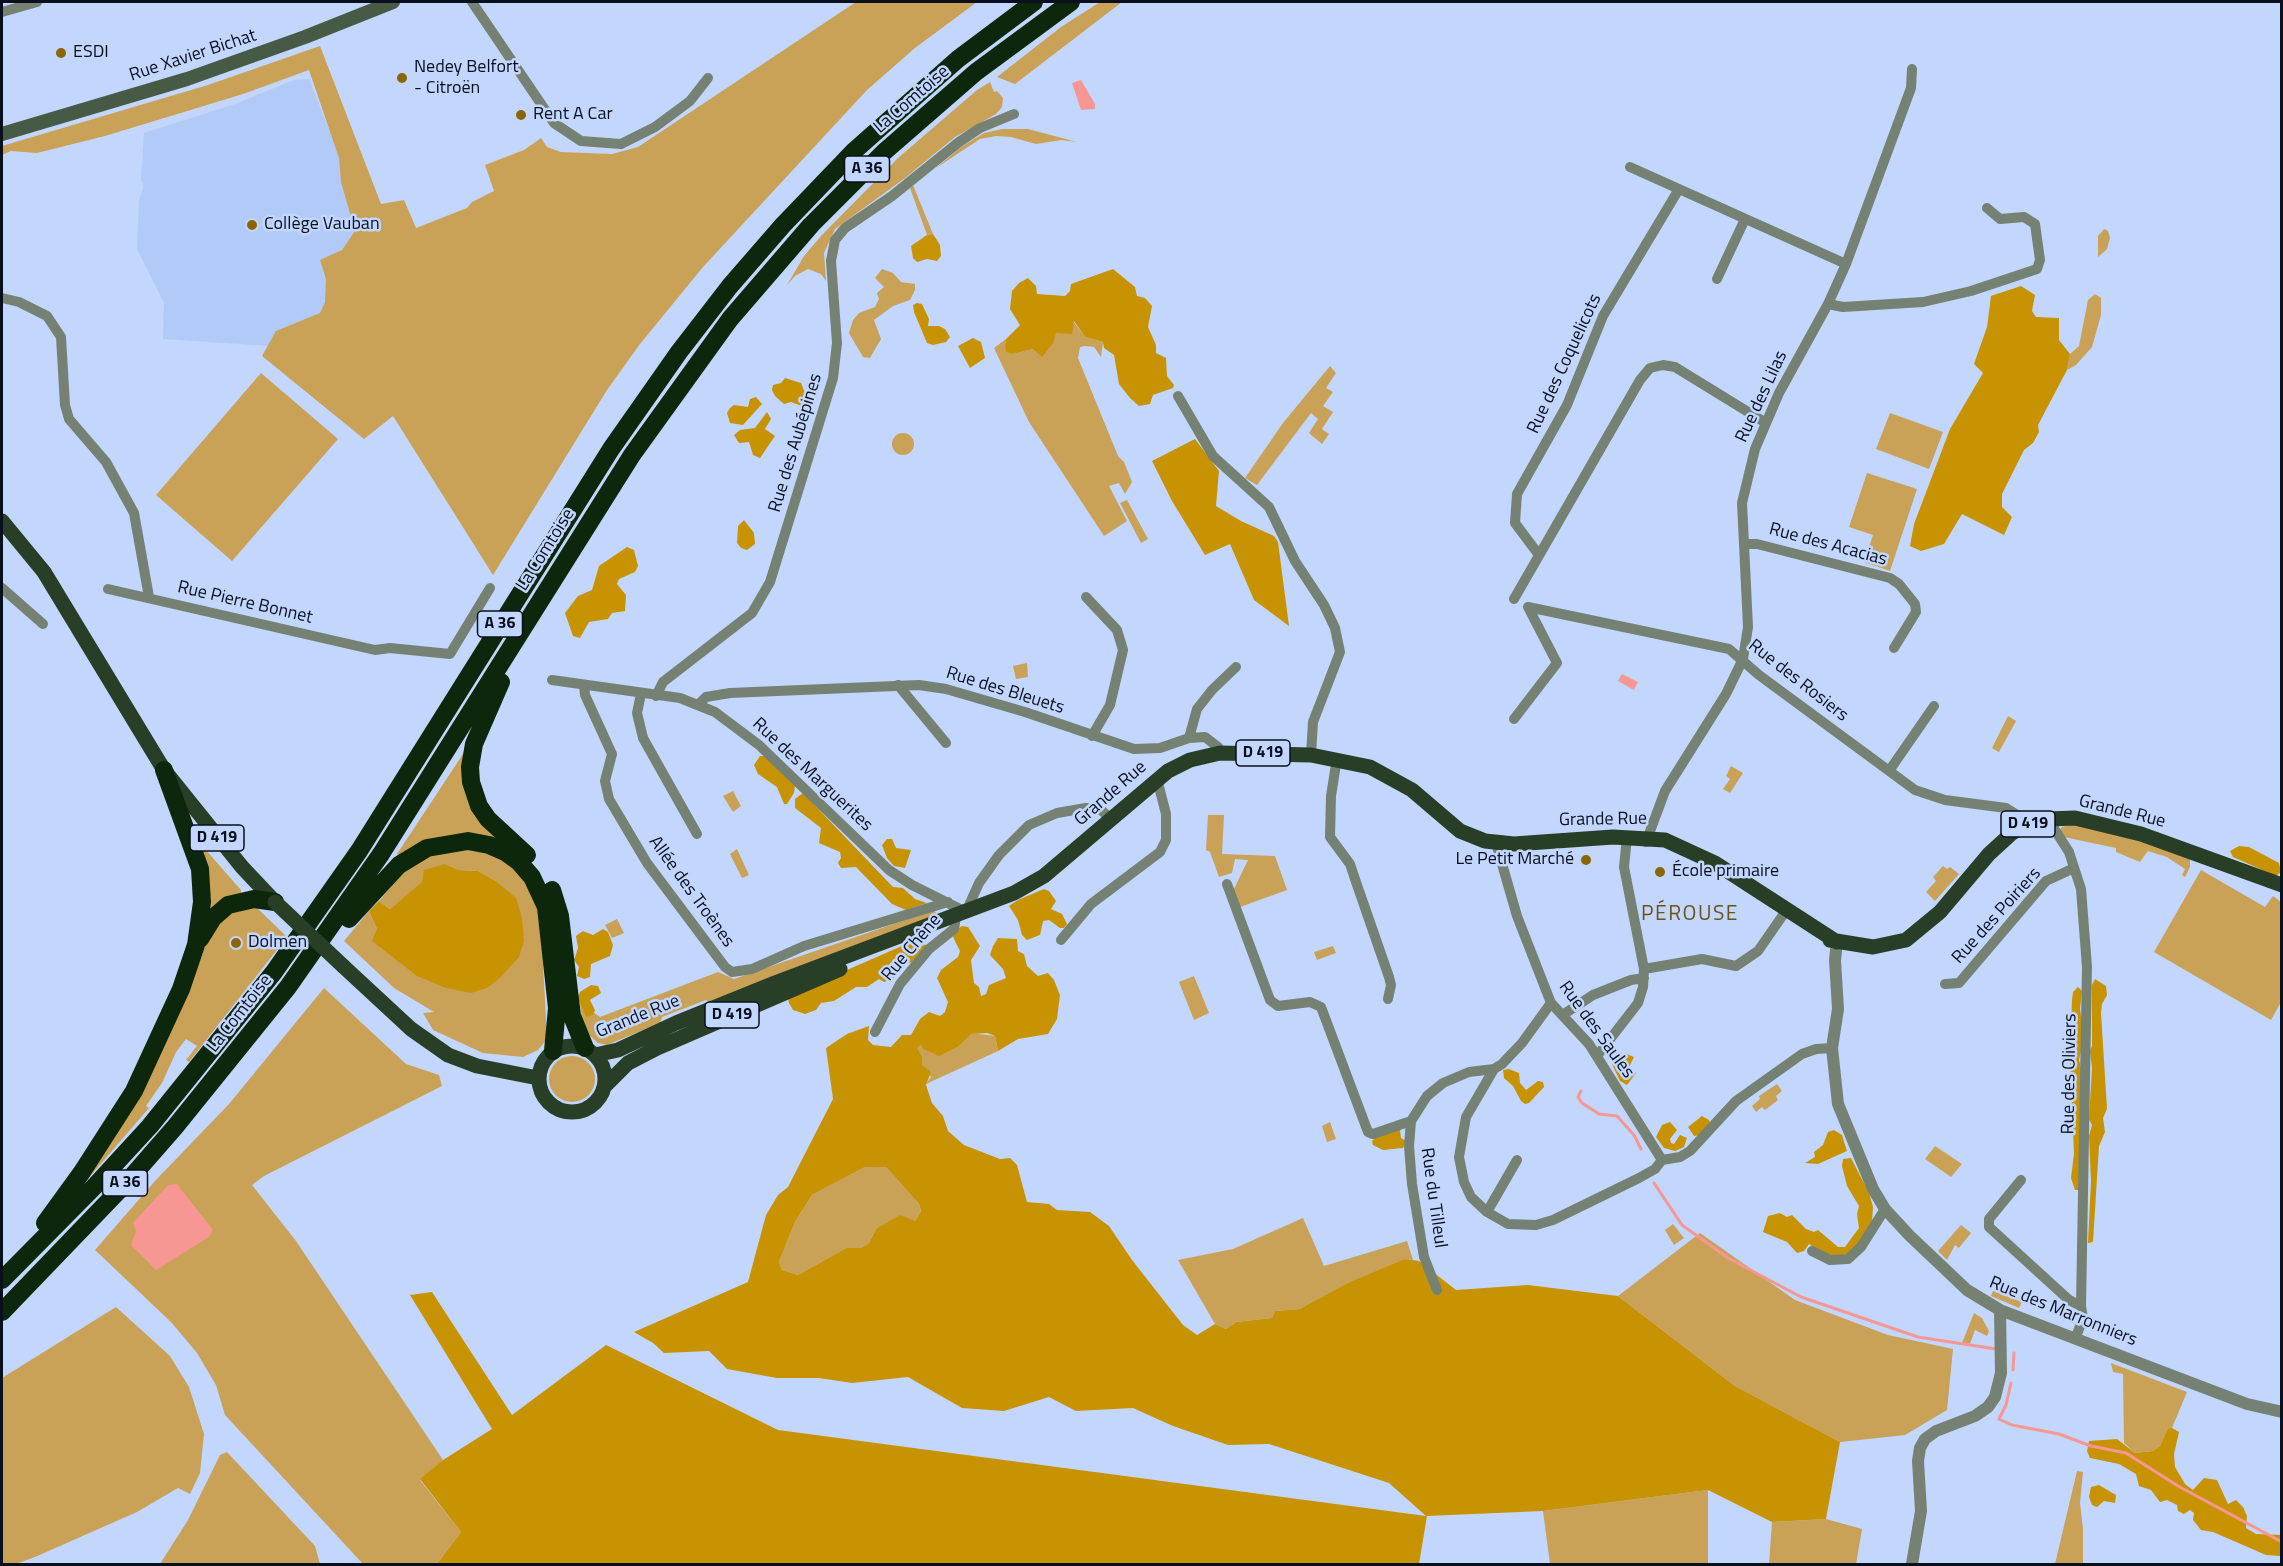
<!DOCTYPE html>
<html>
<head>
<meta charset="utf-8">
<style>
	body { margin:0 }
	#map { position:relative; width:2283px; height:1566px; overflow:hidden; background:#c2d6fe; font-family:"Titillium Web",sans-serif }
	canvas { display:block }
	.frame { position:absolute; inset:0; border:3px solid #09101d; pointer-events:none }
</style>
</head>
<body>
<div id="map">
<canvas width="2283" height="1566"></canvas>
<div class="frame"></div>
</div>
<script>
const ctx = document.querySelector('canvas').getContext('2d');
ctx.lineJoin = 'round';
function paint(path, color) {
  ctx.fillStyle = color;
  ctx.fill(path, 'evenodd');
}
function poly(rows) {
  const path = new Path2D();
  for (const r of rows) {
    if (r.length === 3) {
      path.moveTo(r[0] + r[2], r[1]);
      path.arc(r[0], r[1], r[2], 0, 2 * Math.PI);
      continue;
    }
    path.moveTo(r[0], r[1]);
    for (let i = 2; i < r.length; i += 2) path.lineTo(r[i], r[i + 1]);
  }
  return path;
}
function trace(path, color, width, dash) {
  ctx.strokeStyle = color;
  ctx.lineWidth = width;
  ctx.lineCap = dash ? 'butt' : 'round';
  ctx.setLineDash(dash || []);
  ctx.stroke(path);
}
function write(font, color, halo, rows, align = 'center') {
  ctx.font = font + ' "Titillium Web",sans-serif';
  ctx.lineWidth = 5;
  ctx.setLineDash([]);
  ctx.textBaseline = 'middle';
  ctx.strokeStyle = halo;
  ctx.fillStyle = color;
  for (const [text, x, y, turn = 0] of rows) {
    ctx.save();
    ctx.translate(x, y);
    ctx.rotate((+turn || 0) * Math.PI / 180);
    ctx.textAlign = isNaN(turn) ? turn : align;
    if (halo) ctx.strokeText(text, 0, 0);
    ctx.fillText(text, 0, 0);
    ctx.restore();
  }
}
paint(poly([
	[309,79,342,162,410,355,163,339,164,303,137,249,139,200,144,186,141,180,144,133,235,104,294,80]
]), '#b2caf7');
paint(poly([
	[856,2,977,2,915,48,867,90,703,267,640,344,607,390,493,575,393,416,364,439,262,356,276,331,320,313,325,302,326,279,320,260,342,250,355,231,341,182,339,158,309,70,243,94,105,136,37,153,11,151,2,155,2,146,208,85,320,46,381,204,404,200,416,228,467,208,472,202,494,191,485,165,524,150,541,138,547,147,561,152,612,154,638,147],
	[1100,2,1122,2,1015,84,997,77,1061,27],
	[990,82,994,92,997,91,1003,98,1002,107,996,114,955,137,905,178,835,229,824,253,826,281,821,274,808,269,795,276,787,285,804,256,821,236,898,158,977,90],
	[1002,129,1028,129,1077,142,1062,140,1036,144,1011,137,996,136,980,139,936,168,961,147,984,133],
	[913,185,933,234,927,235,910,188],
	[2104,229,2108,231,2110,238,2107,249,2098,257,2098,236],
	[882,269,893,273,901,282,915,284,915,290,910,300,893,306,874,320,881,339,870,358,863,357,849,333,853,320,859,313,875,307,879,299,877,293,884,287,875,278],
	[2095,294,2101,298,2101,315,2092,347,2076,365,2067,370,2070,354,2079,346,2088,300],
	[1073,321,1085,337,1103,342,1101,357,1094,347,1085,346,1080,347,1078,358,1118,456,1124,462,1132,482,1125,494,1119,483,1109,486,1127,521,1104,536,1029,422,994,348,1006,339,1005,346,1013,354,1033,349],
	[1330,366,1336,373,1326,388,1333,392,1323,406,1333,412,1322,429,1329,434,1322,444,1309,433,1318,419,1311,413,1257,485,1245,478,1283,423],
	[261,373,338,439,232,561,156,495],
	[1890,413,1943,432,1929,469,1876,449],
	[903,444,11],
	[1867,473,1917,489,1890,571,1864,562,1873,535,1849,527],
	[1127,500,1148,539,1141,543,1120,503],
	[1027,663,1028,677,1016,679,1013,666],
	[2008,716,2016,721,1999,752,1992,748],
	[463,754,502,840,398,857,397,854],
	[1731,766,1743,773,1730,793,1723,789,1730,779,1726,776],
	[733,791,741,806,733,812,723,796],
	[1208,815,1224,815,1222,854,1275,856,1287,890,1240,907,1234,889,1248,860,1235,859,1232,873,1219,877,1210,852,1206,850],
	[2073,824,2130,836,2190,859,2190,867,2185,877,2182,875,2185,869,2167,857,2148,851,2140,862,2116,852,2116,848,2064,837,2060,830,2062,827],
	[198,841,241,890,241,893,208,914],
	[486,849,514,865,540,907,547,1039,538,1050,523,1057,483,1053,433,1030,423,1013,434,1012,394,988,344,941,369,911,377,929,516,899,496,881,478,871,459,870,445,864,390,909,379,901,410,864,439,851],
	[737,849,749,875,742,878,730,854],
	[1943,866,1947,869,1950,867,1959,874,1935,901,1926,892,1936,881,1933,877],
	[2201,870,2265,907,2273,896,2281,902,2281,1002,2271,1020,2154,952],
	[246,907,257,908,287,937,189,1062,186,1060,197,1046,186,1039,176,1052,162,1083,146,1106,149,1108,86,1181,195,974,208,939,228,912],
	[934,910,937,915,711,1004,706,1000,662,1017,660,1023,607,1045,598,1043,589,1035,582,1022,580,1003,600,1017,718,972,734,979],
	[617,919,624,933,612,938,605,925],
	[1333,946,1336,953,1317,960,1314,952],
	[1194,976,1209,1013,1194,1020,1179,982],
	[324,988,406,1064,439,1075,442,1086,264,1176,252,1185,296,1241,443,1460,420,1480,461,1532,437,1564,363,1564,225,1415,216,1385,197,1353,171,1322,95,1250,155,1181,229,1104],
	[971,1033,995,1036,998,1051,926,1084,931,1077,922,1065,916,1048,921,1045,959,1046],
	[572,1079,23],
	[1777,1084,1782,1091,1776,1096,1778,1100,1765,1110,1762,1107,1756,1112,1752,1106,1760,1099,1759,1096],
	[1330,1122,1336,1139,1327,1142,1322,1126],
	[1935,1146,1962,1164,1951,1177,1925,1159],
	[865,1167,886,1167,919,1204,921,1211,915,1221,876,1229,869,1243,861,1248,846,1248,798,1275,782,1270,779,1262,795,1222,812,1195],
	[1303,1218,1324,1266,1407,1241,1413,1260,1405,1259,1300,1309,1275,1311,1272,1318,1236,1322,1226,1329,1215,1324,1178,1260,1233,1249],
	[1673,1224,1684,1238,1674,1245,1665,1230],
	[1961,1225,1971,1233,1959,1248,1955,1245,1947,1260,1938,1251],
	[1700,1233,1795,1300,1888,1335,1953,1349,1947,1410,1905,1435,1840,1442,1735,1386,1618,1296],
	[1993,1291,2022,1302,2019,1308,1991,1296],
	[116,1307,170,1356,189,1387,204,1434,200,1473,190,1494,178,1488,137,1512,35,1557,16,1564,2,1564,2,1378],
	[1974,1313,1982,1318,1989,1331,1987,1336,1975,1330,1970,1344,1962,1343],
	[2111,1363,2187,1392,2172,1428,2168,1430,2160,1446,2153,1451,2135,1453,2124,1443,2123,1374,2113,1372],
	[227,1452,315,1546,320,1564,160,1564,188,1520,220,1455],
	[2077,1471,2083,1472,2080,1503,2083,1529,2083,1564,2055,1564],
	[1708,1490,1708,1564,1550,1564,1543,1511],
	[1826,1519,1862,1529,1856,1564,1769,1564,1772,1522]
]), '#c9a257');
paint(poly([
	[933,234,940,245,941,256,937,261,927,259,917,262,913,258,911,246,927,235],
	[1113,269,1135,287,1137,296,1145,298,1152,306,1148,327,1156,345,1156,353,1166,358,1167,376,1174,385,1173,388,1153,395,1150,404,1139,406,1130,398,1119,384,1114,355,1104,348,1103,342,1085,337,1074,321,1072,334,1056,333,1053,343,1042,357,1033,349,1013,354,1006,352,1005,346,1006,339,1020,325,1010,309,1012,291,1019,283,1028,278,1036,286,1037,294,1065,296,1070,291,1071,284],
	[2021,286,2035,295,2032,311,2036,317,2059,318,2059,340,2070,354,2067,370,2038,425,2039,432,2033,443,2024,450,2002,494,2002,507,2012,517,2004,535,1962,514,1944,544,1921,551,1910,546,1914,524,1950,429,1983,373,1974,364,1987,327,1991,296],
	[917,303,922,304,929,319,928,326,939,326,945,329,950,337,946,342,933,345,927,343,914,312,913,305],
	[973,338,981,342,985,358,970,368,958,346],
	[785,378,801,383,807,398,802,406,791,402,784,404,775,396,772,390,773,385,781,383],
	[756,397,762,404,743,425,730,423,727,413,730,408,734,405,748,407,750,399],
	[767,412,771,419,765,429,775,436,760,458,753,455,749,442,739,443,734,435,740,430,755,428],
	[1195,439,1219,471,1216,506,1241,521,1274,536,1278,542,1289,626,1254,600,1230,544,1205,555,1172,501,1152,461],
	[744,520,754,533,755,544,747,550,741,548,737,543,738,526],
	[627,547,634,550,638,566,635,572,619,579,617,584,626,595,625,611,612,613,608,619,589,622,580,638,573,636,565,613,578,596,592,590,599,566],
	[760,756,765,756,795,786,794,793,787,804,784,804,777,787,758,774,754,765],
	[803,793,893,887,903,888,915,899,927,903,906,910,892,904,856,867,841,868,838,863,841,858,840,852,819,843,821,828,795,808,795,799],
	[887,839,892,839,896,848,911,850,905,868,894,866,887,858,882,845],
	[2239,846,2249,847,2279,863,2281,872,2276,876,2233,857,2230,851],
	[445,864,459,870,478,871,496,881,516,898,522,918,524,941,519,957,500,978,487,988,471,993,446,988,417,976,372,941,377,929,369,911,379,901,390,909,422,882,424,870],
	[1044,889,1049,891,1056,901,1051,909,1062,914,1067,924,1064,928,1060,928,1049,920,1043,921,1040,935,1027,940,1022,935,1018,920,1009,906,1018,900],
	[962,926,968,927,980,946,971,960,974,983,979,987,981,996,986,994,989,985,1006,978,1003,969,990,955,993,946,998,938,1017,939,1018,951,1024,954,1027,966,1038,976,1048,973,1054,980,1060,995,1057,1019,1048,1034,1018,1039,998,1051,995,1036,987,1033,971,1034,959,1046,939,1056,923,1049,921,1045,917,1048,922,1057,922,1065,931,1072,926,1085,932,1103,943,1116,948,1131,964,1145,1000,1159,1010,1158,1017,1165,1027,1202,1049,1204,1057,1210,1090,1212,1109,1226,1132,1260,1183,1325,1197,1335,1215,1324,1226,1329,1236,1322,1272,1318,1275,1311,1300,1309,1348,1283,1405,1259,1419,1261,1456,1290,1528,1285,1618,1296,1735,1386,1840,1442,1826,1519,1772,1522,1708,1490,1543,1511,1427,1516,1419,1564,437,1564,461,1532,420,1479,443,1460,492,1429,410,1295,432,1292,512,1415,606,1345,778,1430,1426,1516,1389,1483,1269,1444,1228,1445,1173,1426,1133,1408,1076,1411,1049,1397,1004,1411,962,1408,908,1377,852,1383,819,1378,777,1378,727,1369,709,1351,664,1353,653,1343,634,1332,748,1282,766,1215,778,1195,788,1187,833,1099,826,1048,847,1034,869,1026,868,1040,873,1045,891,1047,902,1035,911,1035,920,1019,929,1012,940,1016,945,1012,948,1002,937,978,941,970,958,957,960,951,953,937,956,930],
	[865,1167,886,1167,919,1204,921,1211,915,1221,900,1215,876,1229,869,1243,861,1248,846,1248,798,1275,782,1270,779,1262,795,1222,812,1195],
	[603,929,608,932,613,945,610,956,591,964,590,977,584,979,577,976,579,967,574,960,578,948,576,936,583,931,593,935],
	[911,942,926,945,927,948,915,961,899,966,893,979,884,982,879,979,867,987,856,987,834,1001,821,1003,816,1010,805,1014,793,1010,789,1003,788,999,799,991],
	[2095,979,2106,986,2107,995,2102,1004,2101,1013,2107,1109,2103,1118,2105,1132,2099,1146,2093,1242,2088,1243,2091,1181,2089,1136,2092,1125,2089,1119,2092,1068,2090,1051,2092,1046,2092,985],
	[591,985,598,986,601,993,590,1000,595,1010,593,1015,586,1017,578,998,580,992],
	[2078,987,2082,991,2080,1009,2084,1037,2079,1060,2083,1074,2081,1190,2075,1190,2071,1178,2074,1154,2070,1061,2072,1000,2073,992],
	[1627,1054,1634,1057,1629,1067,1636,1073,1627,1085,1620,1081,1612,1064],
	[1509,1069,1519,1073,1520,1083,1526,1090,1538,1081,1543,1082,1544,1087,1529,1103,1525,1104,1521,1101,1513,1086,1504,1078,1503,1070],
	[1702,1116,1709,1120,1710,1124,1701,1135,1694,1136,1688,1127],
	[1670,1122,1677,1130,1670,1139,1671,1143,1674,1144,1680,1135,1687,1138,1684,1147,1675,1151,1664,1148,1656,1137,1662,1125],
	[1396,1130,1400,1130,1401,1138,1406,1141,1403,1148,1383,1150,1373,1145,1372,1141,1377,1136],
	[1834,1130,1842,1135,1847,1151,1818,1164,1805,1163,1815,1157,1814,1152,1823,1145,1828,1132],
	[1851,1158,1869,1193,1873,1207,1872,1221,1854,1251,1838,1257,1822,1253,1809,1244,1804,1251,1797,1253,1787,1242,1763,1232,1768,1216,1780,1213,1787,1217,1792,1215,1806,1229,1814,1232,1818,1230,1838,1247,1845,1247,1859,1228,1857,1214,1859,1206,1847,1186,1842,1166,1843,1159],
	[2172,1428,2179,1432,2174,1454,2175,1467,2185,1484,2193,1490,2204,1478,2217,1480,2228,1504,2236,1500,2243,1507,2247,1516,2246,1528,2256,1534,2281,1535,2281,1556,2266,1555,2213,1532,2201,1530,2193,1520,2194,1513,2190,1510,2184,1514,2178,1511,2177,1505,2167,1500,2160,1502,2151,1490,2139,1486,2136,1474,2119,1464,2090,1458,2087,1451,2089,1441,2117,1439,2135,1453,2153,1451,2160,1446,2168,1429],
	[2099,1485,2116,1495,2115,1503,2104,1501,2097,1507,2092,1505,2089,1497,2091,1487]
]), '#c89303');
paint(poly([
	[1081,80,1095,104,1095,109,1081,110,1072,83],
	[1622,674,1638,682,1634,690,1618,681],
	[177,1184,213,1230,209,1237,156,1270,131,1245,136,1231,133,1223,168,1185]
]), '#f69793');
trace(poly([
	[1581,1091,1578,1097,1582,1103,1599,1114,1617,1116,1634,1135,1641,1149],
	[1654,1183,1682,1225,1728,1258,1801,1297,1918,1337,1996,1349],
	[2013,1370,2014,1353],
	[2011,1383,2006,1405,1999,1419,2012,1425,2059,1434,2091,1446,2126,1453,2178,1486,2282,1542]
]), '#f69793', 3);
trace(poly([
	[472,2,554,123,581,141,621,144,655,127,690,101,708,78],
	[2,12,37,2],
	[1630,167,1846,264],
	[1717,279,1745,219],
	[2,298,19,302,47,316,61,337,65,405,69,419,106,462,134,513,149,597],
	[1828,304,1843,307,1923,302,1971,291,2037,269,2040,260,2035,224,2024,217,2000,219,1987,208],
	[1178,396,1213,456,1269,507,1295,561,1324,605,1335,628,1340,652,1313,722,1311,755],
	[1744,544,1757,544,1890,578,1899,584,1915,604,1916,612,1894,648],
	[1539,555,1515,523,1517,494,1567,405,1603,316,1679,189],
	[2,588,43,624],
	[108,589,375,650,390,648,450,654,490,588],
	[1086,597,1117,630,1123,650,1110,705,1092,736],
	[1514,599,1640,380,1650,368,1663,365,1675,367,1766,423],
	[1528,607,1729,649,1759,675,1915,790,1945,800,2006,808,2017,815,2024,826],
	[552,680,680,698,715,712,759,745,889,870,912,885,966,912,979,883,999,855,1029,825,1057,813,1086,808,1101,810,1111,819],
	[584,685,585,695,612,754,605,781,609,799,647,863,725,967,732,972,752,969,804,946,948,902],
	[898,685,946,743],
	[641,694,637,713,643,738,697,834],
	[656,696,663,682,752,613,770,582,833,378,837,343,831,261,835,240,845,228,892,196,959,142,980,128,1014,114],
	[699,704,706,697,730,693,919,685,946,689,1025,712,1134,749,1160,748,1189,738,1205,737,1218,747,1220,753],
	[1514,719,1557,663,1528,607],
	[1189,738,1197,709,1212,690,1236,667],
	[1337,758,1331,796,1330,837,1350,864,1356,882,1389,977,1391,985,1388,999],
	[1889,771,1934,706],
	[2048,819,2069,852,2081,889,2087,967,2081,1306,2083,1318,2076,1337],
	[1646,842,1665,791,1726,694,1743,659,1748,627,1742,503,1755,449,1779,393,1828,304,1846,264,1911,88,1912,69],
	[1496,843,1517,916,1551,1003,1589,1044,1662,1160],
	[1227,884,1270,1000,1278,1006,1310,1002,1321,1007,1368,1132,1373,1134,1411,1121],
	[1061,940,1091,904,1160,852,1166,840,1166,814,1157,779],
	[1644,969,1702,959,1736,966,1758,951,1783,915],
	[1945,984,1959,983,2046,881,2074,868],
	[1564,1014,1593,995,1631,980,1644,978],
	[875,1032,900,984,929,949,954,929,956,917],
	[1597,1056,1638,1003,1643,987,1644,969,1624,867,1627,837],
	[1494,1069,1466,1117,1459,1157,1464,1182,1471,1197,1487,1212,1508,1224,1536,1225,1553,1220,1639,1178,1655,1169,1662,1160],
	[1662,1160,1680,1157,1690,1151,1736,1101,1802,1054,1816,1049,1832,1048],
	[2021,1180,1989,1219,1989,1227,2069,1300,2081,1306],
	[1487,1212,1517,1160],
	[1812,1251,1830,1260,1848,1259,1861,1247,1885,1209],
	[1437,1290,1424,1257,1412,1184,1409,1146,1411,1121,1427,1096,1443,1083,1469,1072,1494,1069,1502,1064,1522,1043,1551,1003]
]), '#758273', 10);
trace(poly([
	[1837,942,1835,960,1838,1009,1832,1048,1838,1104,1873,1189,1885,1209,1909,1235,1967,1290,2000,1310,2247,1404,2282,1412],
	[1912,1564,1921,1511,1918,1461,1920,1448,1925,1439,1936,1431,1975,1416,1988,1407,1995,1397,2001,1373,2000,1310]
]), '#758273', 12);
trace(poly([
	[2,134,187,79,305,37,393,2]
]), '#475a46', 14);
trace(poly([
	[2,521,44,572,164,770,242,867,275,902],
	[1830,940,1873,947,1906,940,1940,912,1989,854,2012,833,2024,826,2048,819,2075,818,2141,834,2282,885],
	[343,966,411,1029,448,1055,477,1066,538,1078],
	[572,1079,33],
	[595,1055,618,1050,676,1023,775,983,1014,893,1044,876,1168,771,1190,760,1220,753,1311,755,1370,767,1412,790,1460,831,1485,841,1514,844,1613,837,1665,840,1715,863,1837,942],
	[605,1086,628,1063,657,1048,840,969]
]), '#283e26', 15);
trace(poly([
	[501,682,474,744,470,767,471,782,479,806,488,819,527,855],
	[552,890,560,916,572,1016,585,1048],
	[349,919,399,865,427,848,468,841,489,845,505,852,519,862,532,877,546,907,557,1008,553,1051],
	[200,939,213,918,228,905,254,899,275,902],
	[45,1223,82,1172,134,1091,181,989,196,945,202,902,200,869,164,770],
	[2,1280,93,1188,150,1126,274,972,359,851,611,449,679,352,730,286,783,225,854,151,958,59,1034,2],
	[2,1312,127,1182,175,1127,288,987,381,854,632,455,730,319,811,225,884,152,976,72,1071,2]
]), '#0c270b', 18);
trace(poly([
	[275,902,343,966]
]), '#283e26', 15);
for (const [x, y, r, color] of [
	[61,53,6,"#8a6504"],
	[402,78,6,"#8a6504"],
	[521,115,6,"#8a6504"],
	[252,225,6,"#8a6504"],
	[1586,860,6,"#8a6504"],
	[1660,872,6,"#8a6504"],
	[236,943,6,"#8a6504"]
]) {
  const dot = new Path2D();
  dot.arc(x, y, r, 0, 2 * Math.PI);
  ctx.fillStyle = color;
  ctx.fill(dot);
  trace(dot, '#c2d6fe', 2);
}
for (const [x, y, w] of [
	[867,169,45],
	[500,624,45],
	[1263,753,54],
	[2028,824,54],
	[217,838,54],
	[732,1015,54],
	[125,1183,45]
]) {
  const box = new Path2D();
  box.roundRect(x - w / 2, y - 13, w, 26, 4.5);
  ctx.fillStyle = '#c2d6fe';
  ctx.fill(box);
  trace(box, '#09101d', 1.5);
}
write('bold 16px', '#09101d', null, [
	["A 36",867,169],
	["A 36",500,624],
	["D 419",1263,753],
	["D 419",2028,824],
	["D 419",217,838],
	["D 419",732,1015],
	["A 36",125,1183]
]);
write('18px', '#09101d', '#c2d6fe', [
	["ESDI",73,53],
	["Nedey Belfort",414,68],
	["- Citroën",414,89],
	["Rent A Car",533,115],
	["Collège Vauban",264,225],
	["Le Petit Marché",1574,860,"right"],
	["École primaire",1672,872],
	["Dolmen",248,943]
], 'left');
write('18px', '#09101d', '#c2d6fe', [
	["Rue Xavier Bichat",193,56,-18],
	["La Comtoise",912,100,-41],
	["Rue des Coquelicots",1565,364,-65],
	["Rue des Lilas",1762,397,-65],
	["Rue des Aubépines",796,443,-73],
	["Rue des Acacias",1828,545,15],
	["La Comtoise",546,550,-58],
	["Rue Pierre Bonnet",245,603,13],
	["Rue des Rosiers",1798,681,38],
	["Rue des Bleuets",1005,691,17],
	["Rue des Marguerites",812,775,43],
	["Grande Rue",1111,794,-41],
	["Grande Rue",2122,812,14],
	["Grande Rue",1603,820,-1],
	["Allée des Troènes",691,892,54],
	["Rue des Poiriers",1997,916,-48],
	["Rue Chêne",912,948,-50],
	["La Comtoise",240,1014,-52],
	["Grande Rue",638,1017,-22],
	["Rue des Saules",1596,1030,54],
	["Rue des Oliviers",2070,1074,-89],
	["Rue du Tilleul",1433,1198,82],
	["Rue des Marronniers",2063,1312,22]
]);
ctx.letterSpacing = '1.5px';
write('21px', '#6c521a', '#c2d6fe', [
	["PÉROUSE",1690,915]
]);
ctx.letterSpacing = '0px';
</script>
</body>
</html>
